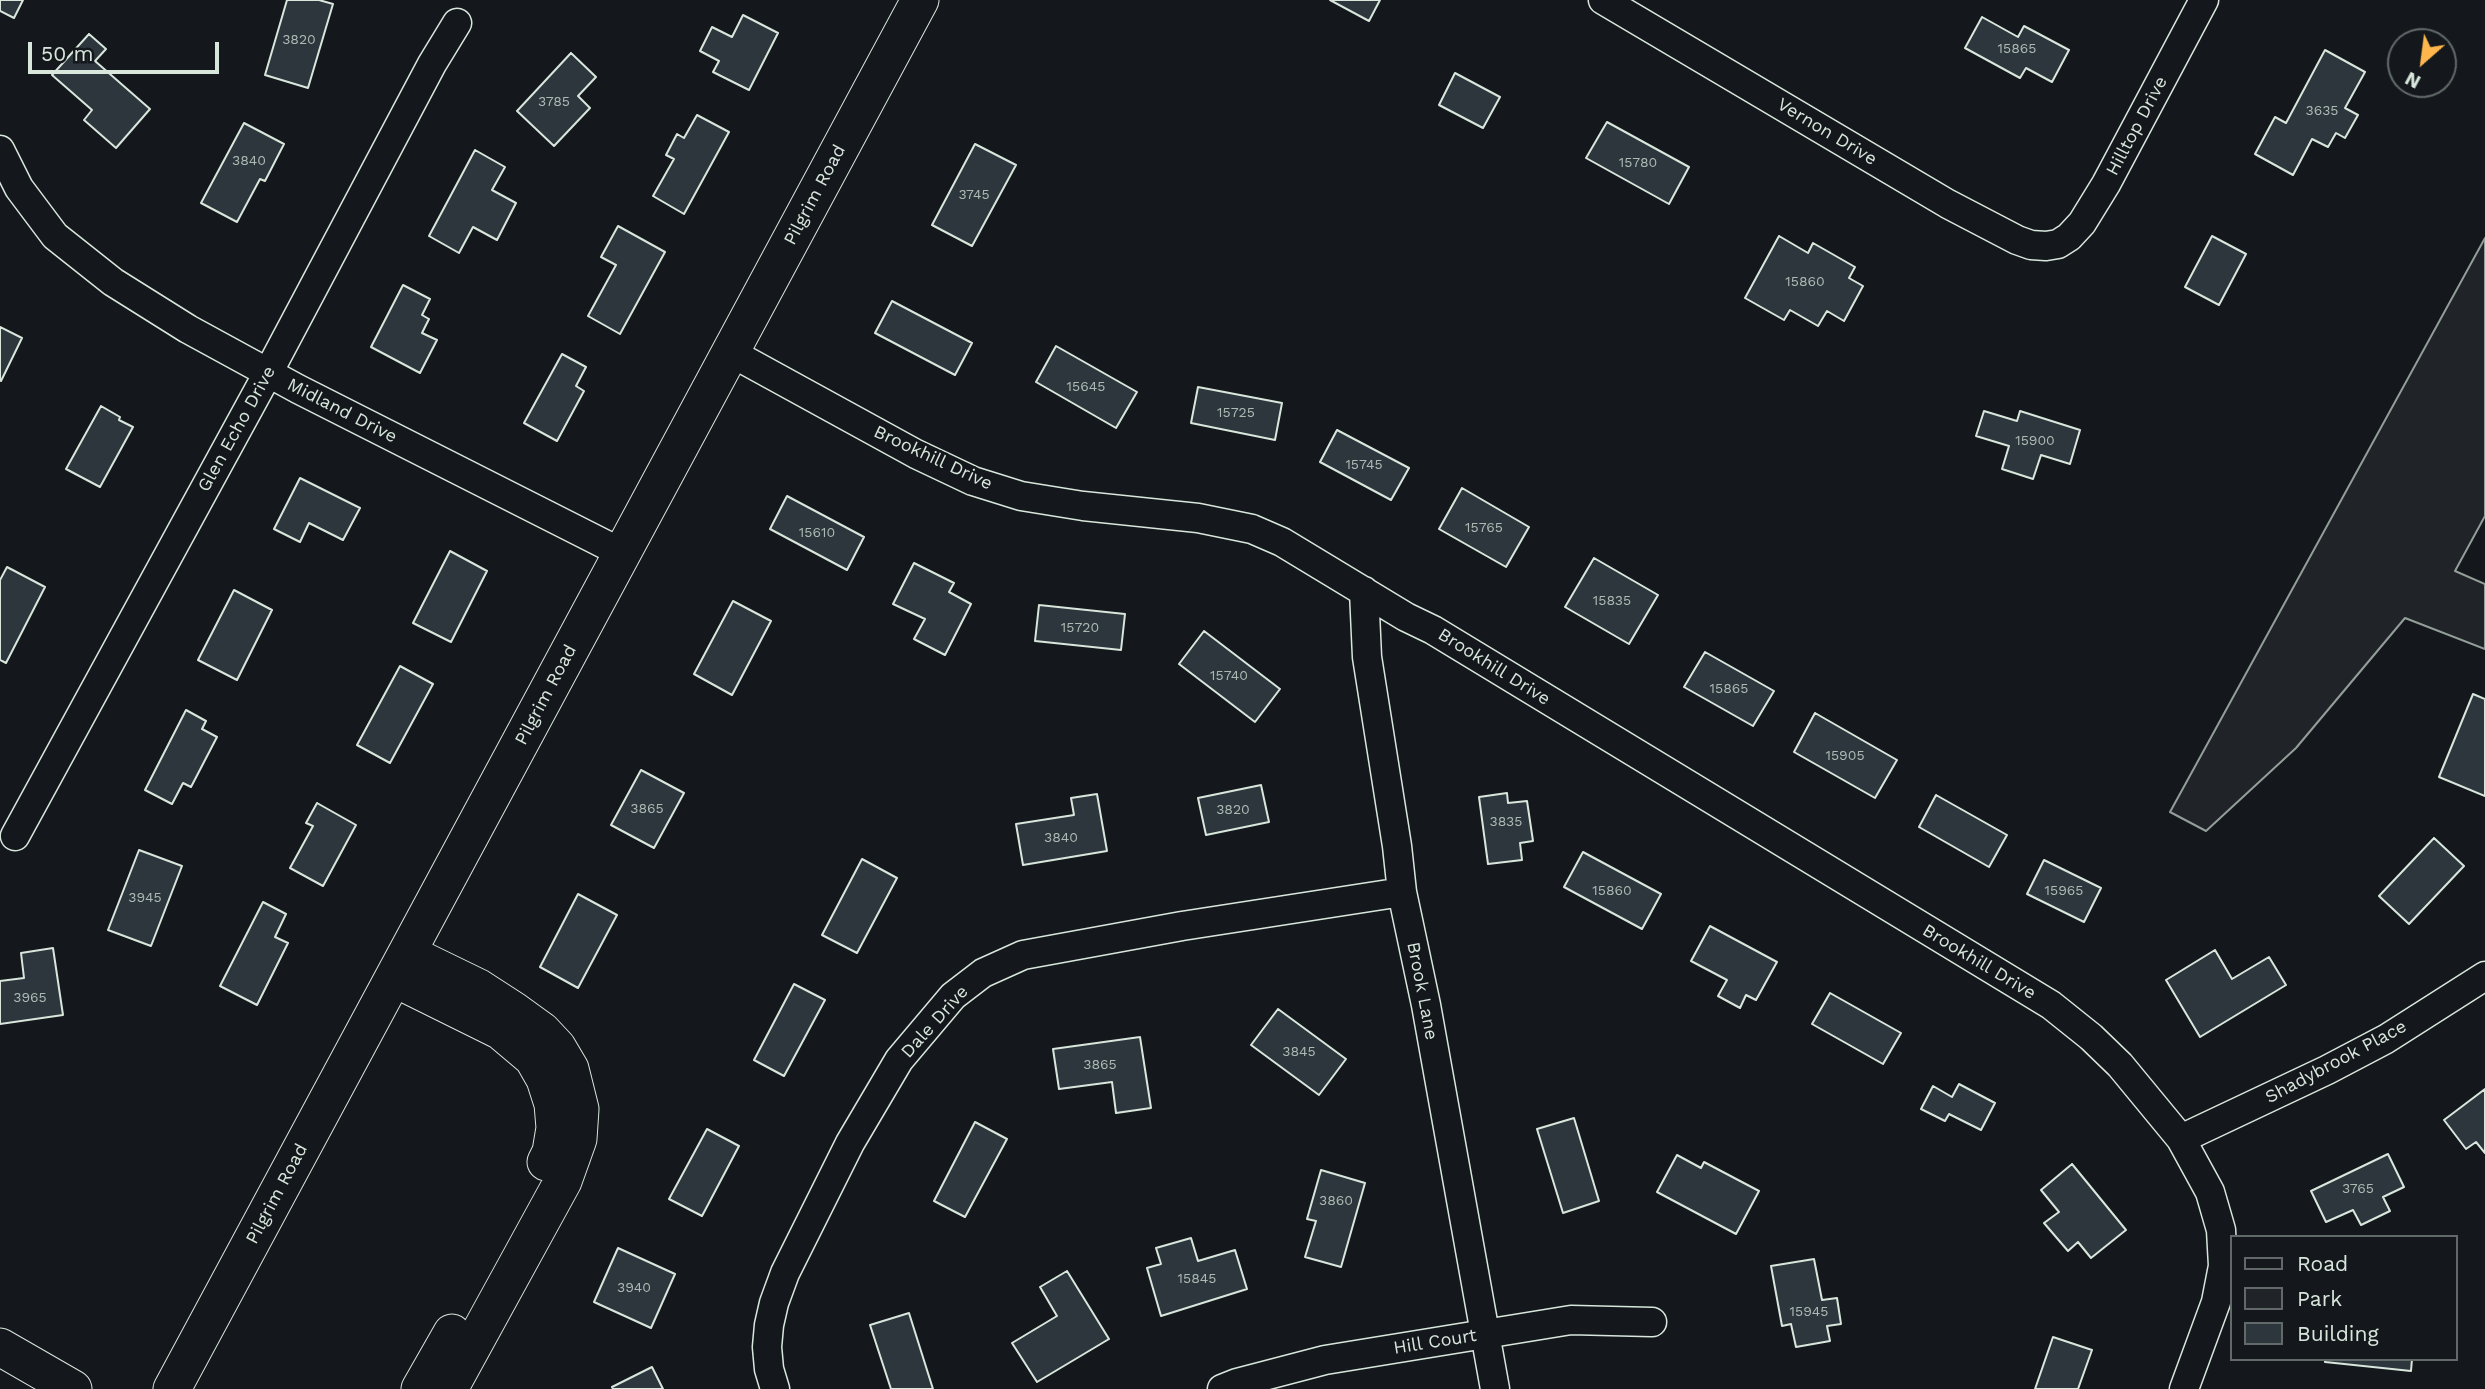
<!DOCTYPE html>
<html>
<head>
<meta charset="utf-8">
<style>
	body { margin:0 }
	#map { position:relative; width:2485px; height:1389px; overflow:hidden; background:#14181c; font-family:"Work Sans",sans-serif }
	canvas { display:block }
	.legend { position:absolute; left:2230px; top:1235px; width:228px; height:126px; box-sizing:border-box; background:#14181c; border:2px solid #626a69; margin:0; padding:9px 12px; list-style:none; font-size:21px; color:#d8e6dc }
	.legend li { display:flex; align-items:center; gap:14px; height:35px }
	.legend b { width:35px; border:2px solid #626a69 }
	.north { position:absolute; left:2387px; top:28px; width:70px; height:70px; box-sizing:border-box; background:#14181c; border:2px solid #626a69; border-radius:50%; rotate:208deg; font-size:19px; font-weight:700; line-height:28px; text-align:center; color:#d8e6dc }
	.north::after { content:''; display:block; margin:auto; width:24px; height:32px; background:#ffb74d; clip-path:polygon(50% 0,100% 100%,50% 72%,0 100%) }
	.scale { position:absolute; left:28px; top:42px; width:191px; height:32px; box-sizing:border-box; border:4px solid #d8e6dc; border-top:0; padding-left:9px; font-size:21px; line-height:24px; white-space:nowrap; color:#d8e6dc; -webkit-text-stroke:5px #14181c; paint-order:stroke }
</style>
</head>
<body>
<div id="map">
<canvas width="2485" height="1389"></canvas>
<ul class="legend">
<li><b style="height:9px;background:#14181c"></b>Road</li>
<li><b style="height:19px;background:#202428"></b>Park</li>
<li><b style="height:19px;background:#2c363c"></b>Building</li>
</ul>
<div class="north">N</div>
<div class="scale">50 m</div>
</div>
<script>
const ctx = document.querySelector('canvas').getContext('2d');
ctx.lineJoin = 'round';
function paint(path, color) {
  ctx.fillStyle = color;
  ctx.fill(path, 'evenodd');
}
function poly(rows) {
  const path = new Path2D();
  for (const r of rows) {
    path.moveTo(r[0], r[1]);
    for (let i = 2; i < r.length; i += 2) path.lineTo(r[i], r[i + 1]);
  }
  return path;
}
function trace(path, color, width, dash) {
  ctx.strokeStyle = color;
  ctx.lineWidth = width;
  ctx.lineCap = dash ? 'butt' : 'round';
  ctx.setLineDash(dash || []);
  ctx.stroke(path);
}
function write(font, color, halo, rows, align = 'center') {
  ctx.font = font + ' "Work Sans",sans-serif';
  ctx.lineWidth = 5;
  ctx.setLineDash([]);
  ctx.textBaseline = 'middle';
  ctx.strokeStyle = halo;
  ctx.fillStyle = color;
  for (const [text, x, y, turn = 0] of rows) {
    ctx.save();
    ctx.translate(x, y);
    ctx.rotate((+turn || 0) * Math.PI / 180);
    ctx.textAlign = isNaN(turn) ? turn : align;
    if (halo) ctx.strokeText(text, 0, 0);
    ctx.fillText(text, 0, 0);
    ctx.restore();
  }
}
const green = poly([
	[2485,238,2485,516,2455,571,2485,584,2485,649,2405,618,2296,748,2206,831,2170,812,2485,238]
]);
paint(green, '#202428');
trace(green, '#939e99', 2);
const building = poly([
	[0,0,23,0,14,18,0,11,0,0],
	[287,0,319,0,333,4,308,88,265,75,287,0],
	[1330,0,1380,0,1369,21,1330,0],
	[743,15,778,33,749,90,713,72,719,61,700,51,712,27,732,37,743,15],
	[1982,17,2018,37,2024,26,2069,50,2052,82,2026,68,2020,78,1965,48,1982,17],
	[89,34,106,49,95,61,150,109,116,148,84,120,92,110,52,75,89,34],
	[2325,50,2365,72,2345,108,2358,115,2345,138,2336,133,2328,147,2312,139,2293,175,2255,154,2275,117,2286,123,2325,50],
	[571,53,596,77,578,96,590,108,554,146,517,111,571,53],
	[1455,73,1500,97,1483,128,1439,105,1455,73],
	[697,115,729,132,684,214,653,196,674,159,666,155,677,134,684,138,697,115],
	[1607,122,1689,167,1669,204,1586,158,1607,122],
	[244,123,284,144,265,181,260,179,237,222,201,203,244,123],
	[975,144,1016,165,972,246,932,225,975,144],
	[475,150,505,167,492,190,516,203,497,240,473,227,459,253,429,236,475,150],
	[618,226,665,252,620,334,588,316,616,265,601,257,618,226],
	[1779,236,1808,253,1813,243,1855,267,1849,278,1863,286,1844,321,1827,311,1818,326,1790,310,1784,320,1745,298,1779,236],
	[2212,236,2246,254,2219,305,2185,287,2212,236],
	[403,285,430,299,422,315,429,319,422,333,437,340,420,373,371,347,403,285],
	[892,301,972,343,955,375,875,333,892,301],
	[0,327,22,338,1,381,0,380,0,327],
	[1056,346,1137,392,1116,428,1036,382,1056,346],
	[562,354,586,367,576,386,584,391,557,441,524,423,562,354],
	[1198,387,1282,403,1275,440,1191,423,1198,387],
	[101,406,120,417,119,420,133,427,100,487,66,469,101,406],
	[1984,411,2017,421,2020,411,2080,430,2070,464,2041,455,2033,479,2002,469,2009,446,1976,436,1984,411],
	[1337,430,1409,468,1391,500,1320,462,1337,430],
	[300,478,360,508,343,540,309,523,300,542,274,529,300,478],
	[1462,488,1529,527,1506,567,1439,529,1462,488],
	[787,496,864,537,847,570,770,529,787,496],
	[450,551,487,571,451,642,413,623,450,551],
	[1594,558,1658,595,1629,644,1565,607,1594,558],
	[914,563,954,583,949,592,971,604,945,655,914,639,925,619,893,604,914,563],
	[7,567,45,587,6,663,0,660,0,580,7,567],
	[234,590,272,610,237,680,198,660,234,590],
	[733,601,771,621,732,695,694,674,733,601],
	[1039,605,1125,614,1121,650,1035,641,1039,605],
	[1204,631,1280,689,1255,722,1179,664,1204,631],
	[1705,652,1774,691,1753,726,1684,687,1705,652],
	[400,666,433,684,390,763,357,745,400,666],
	[2473,694,2485,699,2485,796,2439,777,2473,694],
	[186,710,206,721,202,729,217,737,191,787,183,783,172,804,145,790,186,710],
	[1815,713,1897,760,1875,798,1794,752,1815,713],
	[641,770,684,793,654,848,611,825,641,770],
	[1261,785,1269,822,1206,835,1198,798,1261,785],
	[1507,793,1508,803,1527,801,1533,841,1520,843,1522,860,1488,864,1479,797,1507,793],
	[1097,794,1107,851,1023,865,1016,824,1074,815,1071,798,1097,794],
	[1936,795,2007,835,1989,867,1919,827,1936,795],
	[317,803,356,825,323,886,290,868,313,826,306,823,317,803],
	[2434,838,2464,866,2409,924,2379,896,2434,838],
	[139,850,182,866,151,946,108,930,139,850],
	[1583,852,1661,894,1642,929,1564,887,1583,852],
	[862,859,897,878,857,953,822,935,862,859],
	[2044,860,2101,888,2084,922,2027,894,2044,860],
	[578,894,617,915,578,988,540,967,578,894],
	[263,902,286,914,275,937,288,943,257,1005,220,986,263,902],
	[1710,926,1777,962,1756,1000,1746,995,1740,1008,1718,996,1727,980,1691,961,1710,926],
	[53,948,63,1015,0,1024,0,981,24,978,21,953,53,948],
	[2215,950,2232,979,2269,957,2286,985,2200,1037,2166,980,2215,950],
	[794,984,825,1000,784,1076,754,1060,794,984],
	[1830,993,1901,1033,1883,1064,1812,1024,1830,993],
	[1278,1009,1346,1059,1319,1095,1251,1045,1278,1009],
	[1140,1037,1151,1108,1116,1113,1112,1082,1059,1089,1053,1049,1140,1037],
	[1959,1084,1995,1103,1981,1130,1949,1114,1945,1121,1921,1109,1933,1086,1952,1097,1959,1084],
	[2485,1089,2485,1153,2476,1142,2466,1149,2444,1120,2485,1089],
	[1574,1118,1599,1201,1563,1213,1537,1129,1574,1118],
	[975,1122,1007,1139,965,1217,934,1201,975,1122],
	[707,1129,739,1146,702,1216,669,1199,707,1129],
	[2388,1154,2404,1187,2383,1197,2390,1211,2361,1225,2353,1210,2326,1222,2311,1191,2388,1154],
	[1677,1155,1701,1168,1704,1162,1759,1191,1736,1234,1657,1192,1677,1155],
	[2072,1164,2126,1230,2091,1258,2078,1242,2068,1251,2044,1223,2059,1212,2041,1190,2072,1164],
	[1321,1170,1365,1183,1341,1267,1305,1257,1316,1221,1307,1219,1321,1170],
	[1191,1238,1198,1261,1235,1250,1247,1289,1161,1316,1147,1268,1161,1264,1156,1248,1191,1238],
	[618,1248,675,1274,651,1328,594,1302,618,1248],
	[1814,1259,1822,1300,1837,1298,1841,1324,1827,1326,1830,1341,1796,1347,1791,1324,1782,1326,1771,1266,1814,1259],
	[1067,1271,1109,1339,1037,1382,1012,1343,1057,1316,1040,1287,1067,1271],
	[909,1313,933,1389,891,1389,870,1325,909,1313],
	[2053,1337,2092,1350,2078,1389,2035,1389,2053,1337],
	[2325,1359,2412,1359,2411,1371,2325,1362,2325,1359],
	[652,1367,663,1389,613,1389,612,1387,652,1367]
]);
paint(building, '#2c363c');
trace(building, '#d8e6dc', 2);
const minor = poly([
	[1603,0,1948,204,2017,240,2031,245,2046,246,2058,244,2069,237,2082,223,2106,184,2204,0],
	[0,150,19,188,55,236,113,282,188,329,298,389,622,553],
	[730,352,916,454,973,481,1021,496,1083,506,1198,518,1252,529,1282,542,1406,617,1433,630,2051,1005,2091,1037,2120,1065,2181,1139,2210,1192,2221,1230,2223,1266,2216,1302,2184,1389],
	[1364,591,1367,657,1397,846,1402,892,1426,1005,1495,1389],
	[15,836,268,373,432,64,457,23],
	[2181,1139,2327,1070,2386,1039,2485,976],
	[775,1389,769,1369,767,1347,769,1325,774,1303,785,1273,850,1143,899,1060,953,996,983,973,1023,955,1182,926,1402,892],
	[1222,1389,1237,1383,1325,1360,1571,1320,1652,1322]
]);
const major = poly([
	[407,953,479,988,513,1010,542,1031,557,1047,570,1069,580,1109,578,1139,563,1181,449,1389],
	[394,978,501,1031,533,1058,545,1079,553,1104,555,1128,551,1152,546,1162],
	[0,1347,73,1389],
	[172,1389,920,0],
	[420,1389,452,1333]
]);
trace(minor, '#d8e6dc', 31);
trace(major, '#d8e6dc', 39);
trace(minor, '#14181c', 28);
trace(major, '#14181c', 37);
write('14px', '#adbab4', null, [
	["3820",299,40],
	["15865",2017,49],
	["3785",554,102],
	["3635",2322,111],
	["3840",249,161],
	["15780",1638,163],
	["3745",974,195],
	["15860",1805,282],
	["15645",1086,387],
	["15725",1236,413],
	["15900",2035,441],
	["15745",1364,465],
	["15765",1484,528],
	["15610",817,533],
	["15835",1612,601],
	["15720",1080,628],
	["15740",1229,676],
	["15865",1729,689],
	["15905",1845,756],
	["3865",647,809],
	["3820",1233,810],
	["3835",1506,822],
	["3840",1061,838],
	["15860",1612,891],
	["15965",2064,891],
	["3945",145,898],
	["3965",30,998],
	["3845",1299,1052],
	["3865",1100,1065],
	["3765",2358,1189],
	["3860",1336,1201],
	["15845",1197,1279],
	["3940",634,1288],
	["15945",1809,1312]
]);
write('18px', '#d8e6dc', '#14181c', [
	["Hilltop Drive",2137,126,-62],
	["Vernon Drive",1827,132,31],
	["Pilgrim Road",815,195,-62],
	["Midland Drive",342,411,27],
	["Glen Echo Drive",237,429,-61],
	["Brookhill Drive",933,458,25],
	["Brookhill Drive",1494,667,32],
	["Pilgrim Road",546,695,-62],
	["Brookhill Drive",1979,962,31],
	["Brook Lane",1422,991,79],
	["Dale Drive",935,1022,-48],
	["Shadybrook Place",2336,1062,-28],
	["Pilgrim Road",277,1194,-62],
	["Hill Court",1435,1342,-9]
]);
</script>
</body>
</html>
